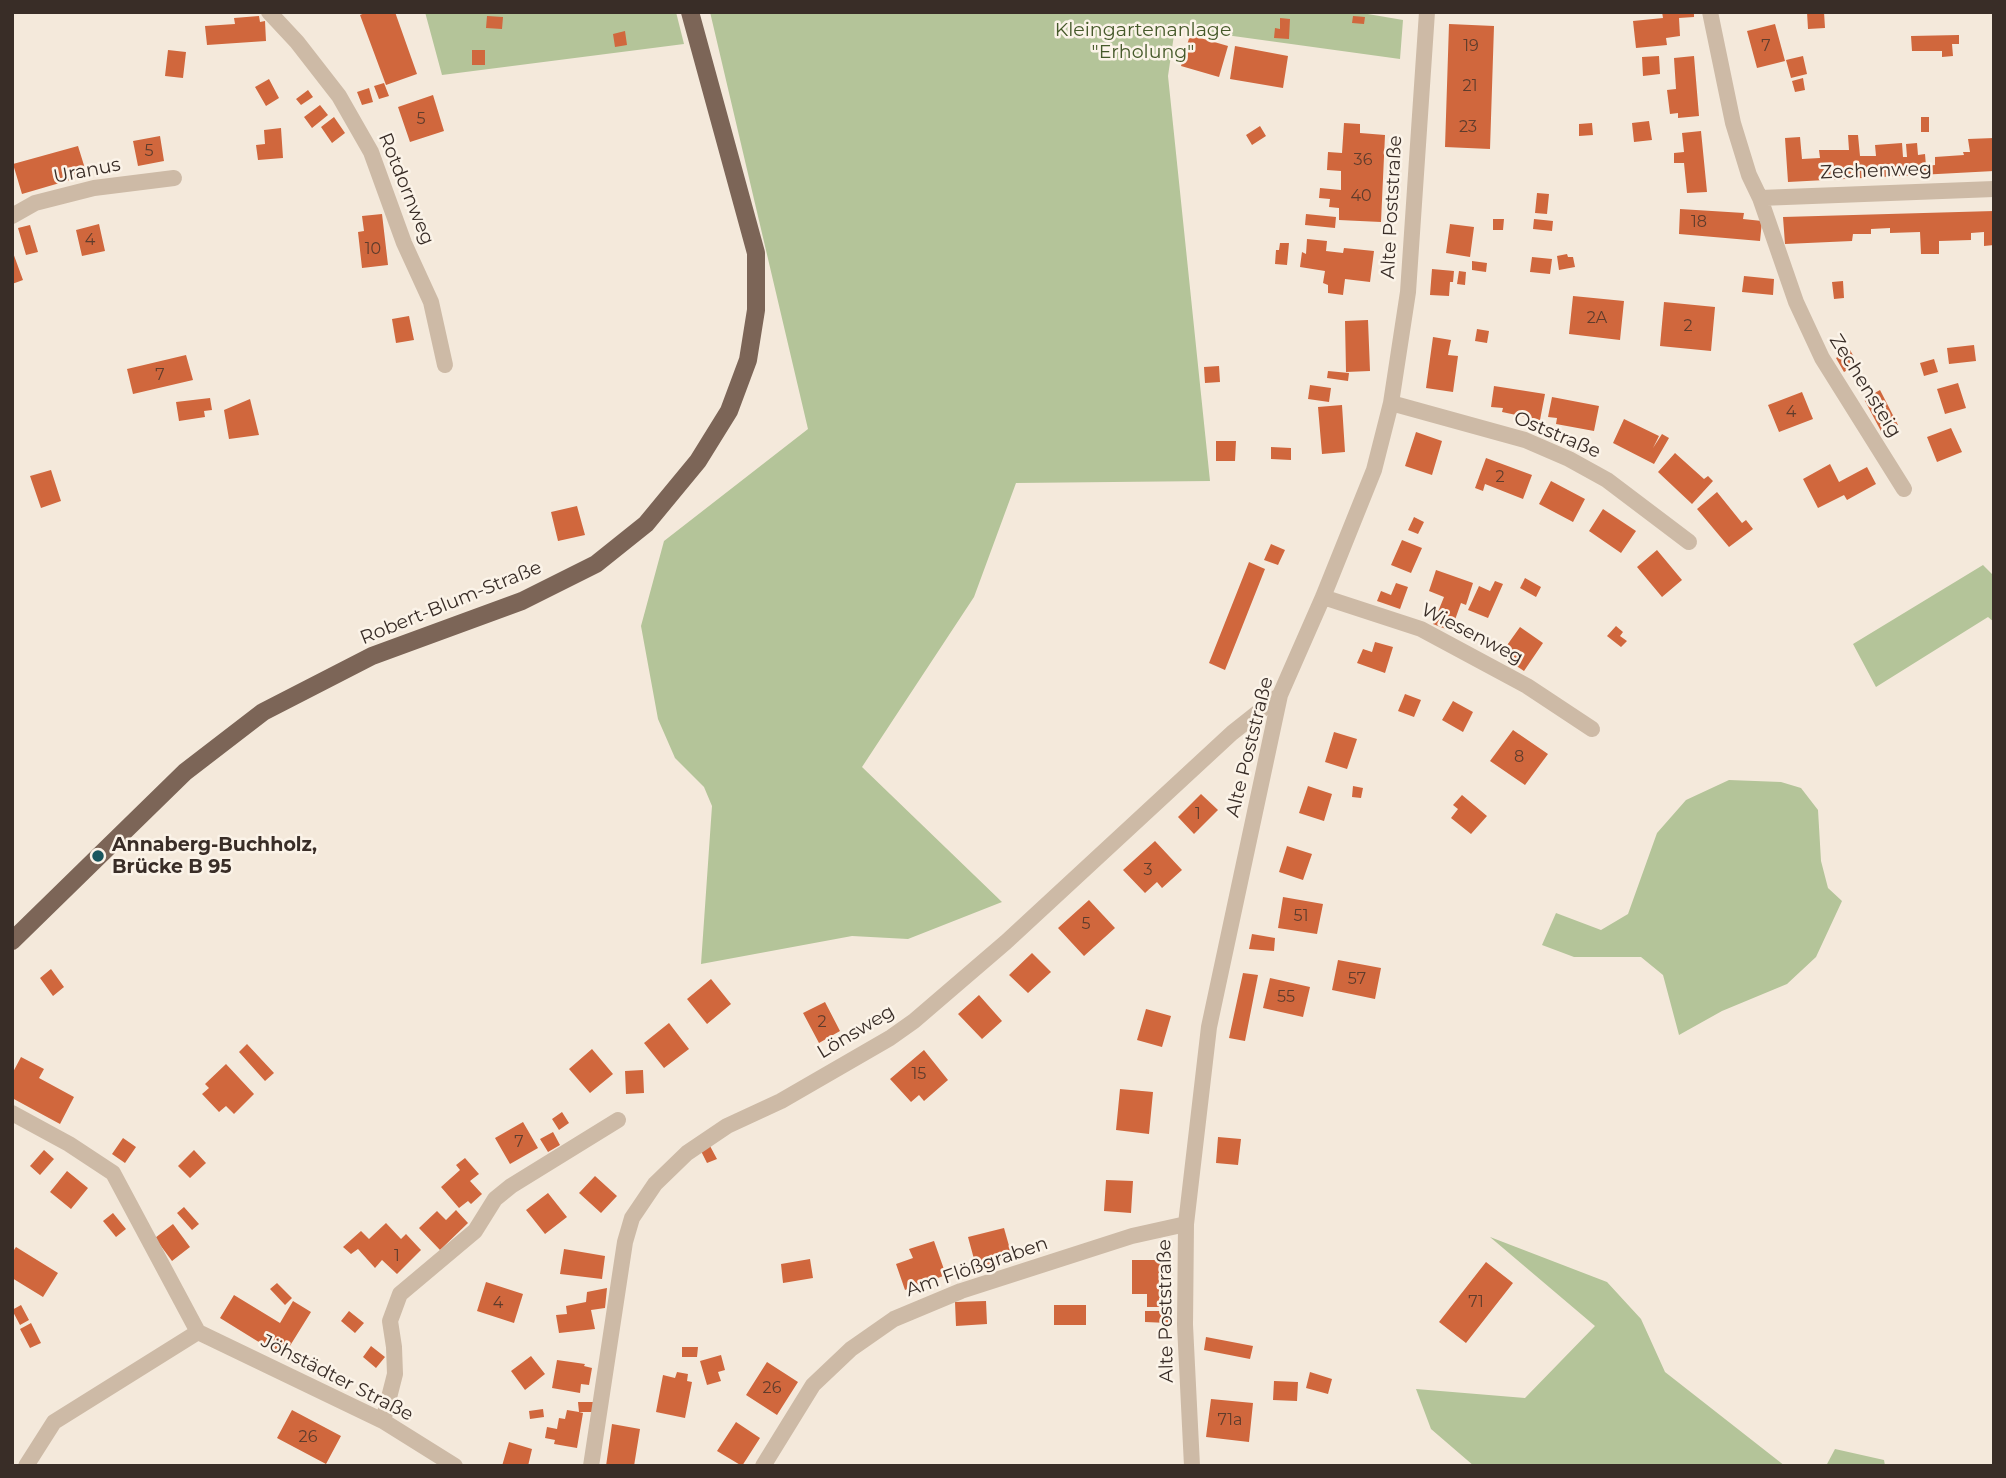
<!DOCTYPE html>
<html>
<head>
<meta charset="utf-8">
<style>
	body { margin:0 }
	#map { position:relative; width:2006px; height:1478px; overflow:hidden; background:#f4e9db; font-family:Montserrat,sans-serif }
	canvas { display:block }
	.frame { position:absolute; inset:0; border:14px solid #392d27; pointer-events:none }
</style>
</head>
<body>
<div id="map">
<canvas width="2006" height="1478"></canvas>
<div class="frame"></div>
</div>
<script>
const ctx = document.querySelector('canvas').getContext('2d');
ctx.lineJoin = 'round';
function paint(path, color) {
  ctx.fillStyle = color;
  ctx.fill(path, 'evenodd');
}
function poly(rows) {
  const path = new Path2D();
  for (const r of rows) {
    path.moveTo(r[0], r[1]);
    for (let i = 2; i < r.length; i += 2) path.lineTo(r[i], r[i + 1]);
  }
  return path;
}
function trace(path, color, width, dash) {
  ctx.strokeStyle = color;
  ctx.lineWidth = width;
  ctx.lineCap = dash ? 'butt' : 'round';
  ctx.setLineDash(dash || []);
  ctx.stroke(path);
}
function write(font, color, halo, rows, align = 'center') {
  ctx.font = font + ' Montserrat,sans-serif';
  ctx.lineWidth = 5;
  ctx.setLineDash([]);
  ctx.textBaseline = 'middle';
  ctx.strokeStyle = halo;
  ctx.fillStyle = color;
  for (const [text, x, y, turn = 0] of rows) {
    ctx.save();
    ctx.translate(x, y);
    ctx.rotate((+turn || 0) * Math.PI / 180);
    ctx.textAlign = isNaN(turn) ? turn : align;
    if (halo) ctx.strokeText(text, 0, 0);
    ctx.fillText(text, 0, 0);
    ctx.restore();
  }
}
paint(poly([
	[425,12,676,12,684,44,442,75],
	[710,12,1356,12,1403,20,1400,59,1175,28,1168,76,1210,481,1016,483,974,597,862,767,1002,902,908,939,852,936,701,964,712,806,704,787,675,758,658,719,641,626,664,541,808,429],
	[1983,565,1994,576,1994,622,1988,617,1876,687,1853,644],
	[1729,780,1781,782,1801,788,1818,810,1821,861,1828,888,1842,901,1816,957,1787,984,1722,1011,1679,1035,1663,975,1641,957,1574,957,1542,945,1556,913,1601,930,1628,914,1657,833,1686,800],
	[1490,1237,1607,1282,1641,1319,1665,1372,1785,1466,1474,1466,1431,1429,1416,1389,1525,1398,1595,1326],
	[1835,1449,1884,1460,1885,1466,1826,1466]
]), '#b4c499');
paint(poly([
	[367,12,395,12,417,74,386,85,360,15],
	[1662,12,1694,12,1694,17,1679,18,1680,36,1666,38,1667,45,1636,48,1633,21,1663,18],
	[1807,12,1824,12,1825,28,1808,29],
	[259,16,260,22,265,21,266,41,207,45,205,26,235,24,234,18],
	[487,16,503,17,502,29,486,28],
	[1353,16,1365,17,1364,24,1352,23],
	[1280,18,1290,19,1289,39,1274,38,1275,28,1280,29],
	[1449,24,1494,26,1490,149,1445,147],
	[1775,24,1785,61,1757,68,1747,31],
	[625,31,627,45,615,47,613,34],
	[1190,35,1228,46,1219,77,1181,66],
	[1959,35,1959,44,1952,44,1953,56,1942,57,1942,51,1912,51,1911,36],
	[1235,46,1288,56,1283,88,1230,79],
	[168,50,186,52,183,78,165,76],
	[472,50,485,50,485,65,472,65],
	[1659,56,1660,74,1643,76,1642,57],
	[1694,56,1699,116,1678,118,1678,113,1670,114,1667,90,1676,89,1674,58],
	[1803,56,1807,74,1791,78,1786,60],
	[1803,78,1805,90,1795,92,1792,81],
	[269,79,279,98,266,106,255,87],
	[384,83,389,96,379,99,374,86],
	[369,88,373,102,362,105,357,92],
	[308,90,313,97,301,105,296,99],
	[433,95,444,131,410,142,398,107],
	[320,105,328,115,312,128,304,117],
	[334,117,345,133,332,143,321,127],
	[1921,117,1929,117,1929,132,1921,132],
	[1649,121,1652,140,1634,142,1632,123],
	[1344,123,1360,124,1360,133,1385,135,1381,222,1339,220,1339,208,1329,207,1330,199,1319,198,1320,188,1341,190,1341,171,1327,170,1328,152,1342,153],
	[1592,123,1593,135,1579,136,1579,124],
	[1260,126,1266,136,1252,145,1246,135],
	[281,128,283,158,258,160,256,145,265,144,264,130],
	[1701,131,1707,192,1687,193,1684,163,1674,163,1674,153,1684,152,1682,133],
	[1848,135,1858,135,1860,156,1876,156,1875,145,1902,143,1903,157,1907,157,1906,144,1917,143,1918,155,1925,154,1926,166,1935,165,1935,157,1964,155,1963,152,1970,152,1968,139,1994,138,1994,171,1788,182,1785,138,1800,137,1802,159,1820,158,1819,150,1849,150],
	[160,136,164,161,138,166,133,141],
	[78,146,87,175,22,194,13,164],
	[1537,193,1549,194,1547,214,1535,213],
	[1680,209,1744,213,1743,219,1762,221,1760,241,1679,234],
	[1994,211,1994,245,1984,246,1984,232,1971,233,1971,240,1939,241,1939,254,1921,254,1920,232,1890,233,1890,228,1871,229,1871,234,1853,234,1852,241,1785,244,1783,217],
	[382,214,388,265,362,268,358,232,364,231,362,216],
	[1306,214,1336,217,1335,228,1305,225],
	[1493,219,1504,219,1503,230,1493,230],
	[1534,219,1553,221,1552,231,1533,229],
	[99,224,105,251,82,256,76,230],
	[1450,224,1474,227,1470,257,1446,253],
	[30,225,38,252,26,255,18,228],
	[1307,239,1327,241,1326,251,1343,253,1344,248,1374,251,1370,282,1345,279,1343,295,1328,293,1328,285,1323,283,1325,271,1300,267,1302,252,1306,254],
	[1280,243,1289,243,1287,265,1275,264,1276,250,1279,250],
	[12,250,23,280,12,284],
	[1567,254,1568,257,1573,257,1575,267,1559,270,1557,256],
	[1532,257,1552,259,1550,274,1530,272],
	[1472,261,1487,263,1486,272,1472,270],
	[1432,269,1454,271,1453,282,1450,282,1449,296,1430,295],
	[1459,271,1466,272,1465,285,1457,284],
	[1744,276,1774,279,1773,295,1742,292],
	[1843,281,1844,298,1834,299,1832,282],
	[1573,296,1624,301,1620,340,1569,334],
	[1664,302,1715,307,1711,351,1660,346],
	[409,316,414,340,396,343,392,319],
	[1368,320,1370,371,1346,372,1345,321],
	[1477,329,1489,331,1487,343,1475,341],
	[1433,337,1451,340,1448,355,1458,356,1453,392,1426,388],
	[1974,345,1976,361,1949,364,1947,348],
	[1850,350,1858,364,1844,372,1836,358],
	[186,355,193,380,133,394,127,369],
	[1934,359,1938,372,1924,376,1920,363],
	[1219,366,1220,382,1205,383,1204,367],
	[1328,371,1349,373,1348,381,1327,378],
	[1958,383,1966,408,1945,414,1937,389],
	[1310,385,1331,388,1329,402,1308,399],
	[1494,386,1545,394,1540,420,1502,412,1503,408,1491,407],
	[1880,390,1898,425,1882,433,1864,399],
	[1802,392,1813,419,1779,432,1768,405],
	[1552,397,1599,406,1594,431,1556,424,1557,418,1548,417],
	[210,398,212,410,204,411,205,417,179,421,176,402],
	[250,399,259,435,229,439,224,410],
	[1342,405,1345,452,1322,454,1318,407],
	[1624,419,1659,436,1653,448,1662,434,1669,438,1654,464,1613,443],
	[1951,428,1962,452,1937,462,1927,437],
	[1416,432,1442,441,1432,475,1405,466],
	[1216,441,1236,441,1235,461,1216,461],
	[1271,447,1291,448,1291,460,1271,459],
	[1675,453,1704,479,1708,476,1713,481,1692,504,1658,472],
	[1486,458,1532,475,1523,499,1485,484,1483,491,1475,488],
	[1830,464,1839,482,1867,467,1876,484,1847,500,1844,495,1818,508,1803,479],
	[51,470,61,501,41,508,30,476],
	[1551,481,1585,499,1573,522,1539,504],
	[1717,492,1742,523,1746,520,1753,529,1729,547,1697,509],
	[577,506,585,535,558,541,551,512],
	[1603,509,1636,531,1621,553,1589,531],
	[1414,517,1424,522,1418,534,1408,530],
	[1402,540,1422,548,1411,573,1391,565],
	[1271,544,1285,550,1278,565,1264,560],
	[1657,550,1682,580,1662,597,1637,567],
	[1249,562,1265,569,1225,670,1209,663],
	[1436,570,1473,583,1466,605,1461,603,1451,631,1433,624,1444,597,1429,591],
	[1525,578,1541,587,1536,597,1520,588],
	[1495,581,1503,584,1488,618,1468,610,1479,586,1490,591],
	[1396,583,1408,587,1400,609,1377,601,1381,591,1391,595],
	[1616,626,1623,632,1620,636,1627,641,1621,647,1607,636],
	[1520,627,1543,643,1524,671,1500,655],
	[1375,642,1393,647,1385,673,1357,663,1363,649,1372,652],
	[1405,694,1421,700,1414,717,1398,711],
	[1453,701,1473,712,1463,732,1442,720],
	[1513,730,1548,754,1525,785,1490,761],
	[1334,732,1357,739,1347,769,1325,762],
	[1308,786,1332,794,1324,821,1299,813],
	[1353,786,1363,788,1361,798,1352,797],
	[1201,794,1218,810,1194,834,1178,817],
	[1462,795,1487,816,1471,834,1451,818,1458,809,1453,805],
	[1155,841,1182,870,1162,888,1157,882,1145,893,1123,870],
	[1287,846,1312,854,1303,880,1279,872],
	[1283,897,1323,904,1317,934,1278,928],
	[1089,900,1115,928,1084,956,1058,928],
	[1252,934,1275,938,1274,951,1249,949],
	[1032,953,1051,972,1028,993,1009,975],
	[1338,960,1381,968,1375,999,1332,990],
	[51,969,64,987,53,996,40,978],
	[1243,973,1258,975,1245,1041,1229,1038],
	[1270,978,1310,987,1303,1017,1263,1008],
	[711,979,731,1004,707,1024,687,999],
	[979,995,1002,1021,982,1039,958,1014],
	[825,1002,840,1031,819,1043,803,1013],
	[1146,1009,1171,1016,1162,1047,1137,1040],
	[669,1023,689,1049,664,1068,644,1043],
	[247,1044,274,1073,265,1081,239,1052],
	[592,1049,613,1074,590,1093,569,1069],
	[924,1050,948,1080,924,1101,919,1095,911,1102,890,1079],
	[21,1057,44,1069,39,1078,74,1097,60,1124,12,1098,12,1074],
	[226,1064,254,1094,234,1114,226,1106,219,1112,202,1094,209,1088,205,1084],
	[643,1070,644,1093,626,1094,625,1071],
	[1120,1089,1153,1092,1149,1134,1116,1130],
	[562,1112,569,1123,559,1130,552,1119],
	[523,1122,538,1148,510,1164,495,1138],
	[553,1132,560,1145,548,1152,540,1139],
	[1218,1137,1241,1139,1238,1165,1216,1163],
	[123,1138,136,1147,125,1163,112,1154],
	[710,1146,717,1159,707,1163,701,1151],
	[44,1150,54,1159,40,1175,30,1166],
	[194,1150,206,1163,190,1178,178,1166],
	[465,1158,479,1174,470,1181,482,1194,471,1204,468,1201,459,1208,441,1187,460,1170,456,1165],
	[67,1171,88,1188,71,1209,50,1192],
	[595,1176,617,1196,601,1213,579,1193],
	[1106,1180,1133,1181,1131,1213,1104,1211],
	[548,1193,567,1217,545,1234,526,1210],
	[184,1207,199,1224,192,1230,177,1213],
	[456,1210,468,1223,440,1250,419,1228,437,1211,446,1220],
	[113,1213,126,1229,116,1237,103,1221],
	[386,1223,401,1239,406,1234,421,1250,397,1274,382,1260,375,1268,358,1249,351,1254,343,1247,361,1231,369,1239],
	[173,1224,190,1247,172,1261,155,1238],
	[1004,1228,1013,1260,977,1270,968,1237],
	[934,1241,946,1275,905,1290,896,1264,913,1258,909,1249],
	[16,1247,58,1273,43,1297,12,1278,12,1253],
	[564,1249,605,1256,602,1279,560,1274],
	[810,1259,813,1278,783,1283,781,1264],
	[1132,1260,1162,1260,1162,1307,1147,1307,1147,1294,1132,1294],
	[1486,1262,1513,1283,1466,1343,1439,1322],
	[486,1282,523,1294,514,1323,477,1311],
	[277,1283,292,1298,285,1305,270,1289],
	[607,1288,605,1308,591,1310,595,1329,559,1333,556,1315,567,1314,566,1306,586,1302,587,1292],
	[234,1295,280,1323,293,1301,311,1312,283,1357,220,1318],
	[986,1301,987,1324,956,1326,955,1302],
	[21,1305,29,1320,20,1325,12,1310],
	[1054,1305,1086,1305,1086,1325,1054,1325],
	[349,1311,364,1323,355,1333,341,1321],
	[1145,1311,1168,1311,1168,1323,1145,1322],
	[31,1323,41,1343,30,1348,20,1329],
	[1206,1337,1253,1346,1250,1359,1204,1350],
	[371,1346,385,1357,376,1368,363,1357],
	[682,1347,698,1347,697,1357,682,1357],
	[721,1355,725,1370,718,1372,721,1381,707,1385,700,1361],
	[531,1356,545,1374,525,1390,511,1371],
	[557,1360,585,1364,584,1366,592,1368,589,1385,581,1384,580,1393,552,1388],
	[767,1362,798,1382,777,1415,746,1395],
	[677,1372,688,1374,687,1381,692,1382,685,1418,656,1412,663,1375,675,1378],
	[1310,1372,1332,1379,1328,1394,1306,1388],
	[1274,1381,1298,1382,1297,1401,1273,1400],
	[1211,1399,1253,1403,1249,1442,1206,1437],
	[578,1402,593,1402,594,1412,579,1412,583,1413,577,1448,554,1444,555,1440,545,1438,547,1427,557,1429,559,1418,565,1419,567,1410,579,1412],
	[543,1409,544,1417,530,1419,529,1411],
	[292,1410,341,1436,326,1464,277,1438],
	[736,1422,760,1438,742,1466,717,1451],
	[612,1424,640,1429,634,1466,606,1466],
	[509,1442,532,1449,528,1466,502,1466]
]), '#d0673d');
trace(poly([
	[269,12,297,42,339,96,371,152,404,243,431,302,445,365],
	[1710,12,1733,123,1749,175,1760,198,1796,302,1822,358,1904,489],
	[1760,198,1994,189],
	[12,216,35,203,94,188,174,178],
	[1391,403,1525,440,1569,459,1607,480,1689,542],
	[1323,597,1421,629,1527,686,1592,729],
	[12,1113,69,1144,113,1173,198,1332,383,1421,455,1466],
	[383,1421,395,1374,394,1347,390,1321,400,1294,475,1231,495,1199,511,1186,618,1120],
	[26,1466,54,1422,198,1332],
	[591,1466,625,1242,632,1218,655,1184,687,1153,727,1126,781,1101,890,1038,914,1021,1006,942,1232,733,1280,695],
	[763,1466,813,1385,851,1349,894,1319,961,1291,1132,1236,1186,1224],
	[1192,1466,1185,1325,1186,1224,1209,1027,1280,695,1323,597,1374,470,1391,403,1408,292,1427,12]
]), '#cdbaa6', 16);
trace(poly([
	[12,941,185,772,263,712,372,656,522,601,596,564,646,524,698,461,729,411,748,360,756,310,756,253,690,12]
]), '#7c6557', 18);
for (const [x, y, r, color] of [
	[98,856,7,"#19565e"]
]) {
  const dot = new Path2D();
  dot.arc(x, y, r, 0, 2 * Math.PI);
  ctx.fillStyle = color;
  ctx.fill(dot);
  trace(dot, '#fbf3e8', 2.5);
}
write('16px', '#5f3c2c', null, [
	["19",1471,46],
	["7",1766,46],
	["21",1470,86],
	["5",421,119],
	["23",1468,127],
	["5",149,151],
	["36",1363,160],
	["40",1361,196],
	["18",1699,222],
	["4",90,240],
	["10",373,249],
	["2A",1597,318],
	["2",1688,326],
	["7",160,375],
	["4",1791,412],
	["2",1500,477],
	["8",1519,757],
	["1",1198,814],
	["3",1148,870],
	["51",1301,916],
	["5",1086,924],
	["57",1357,979],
	["55",1286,997],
	["2",822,1022],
	["15",919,1074],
	["7",519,1142],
	["1",397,1256],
	["71",1476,1302],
	["4",498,1303],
	["26",772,1388],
	["71a",1230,1420],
	["26",308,1437]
]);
write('19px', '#455929', '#fbf3e8', [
	["Kleingartenanlage",1143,30],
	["\"Erholung\"",1143,52]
]);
write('19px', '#392d27', '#fbf3e8', [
	["Uranus",87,171,-11],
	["Zechenweg",1876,171,-2],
	["Rotdornweg",406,189,68],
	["Alte Poststraße",1392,207,-87],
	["Zechensteig",1865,386,58],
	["Oststraße",1557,435,23],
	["Robert-Blum-Straße",451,603,-22],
	["Wiesenweg",1472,634,27],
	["Alte Poststraße",1250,747,-76],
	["Lönsweg",856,1032,-31],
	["Am Flößgraben",977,1267,-19],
	["Alte Poststraße",1166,1311,-91],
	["Jöhstädter Straße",337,1378,27]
]);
write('bold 19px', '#392d27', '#fbf3e8', [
	["Annaberg-Buchholz,",112,845],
	["Brücke B 95",112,867]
], 'left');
</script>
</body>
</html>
